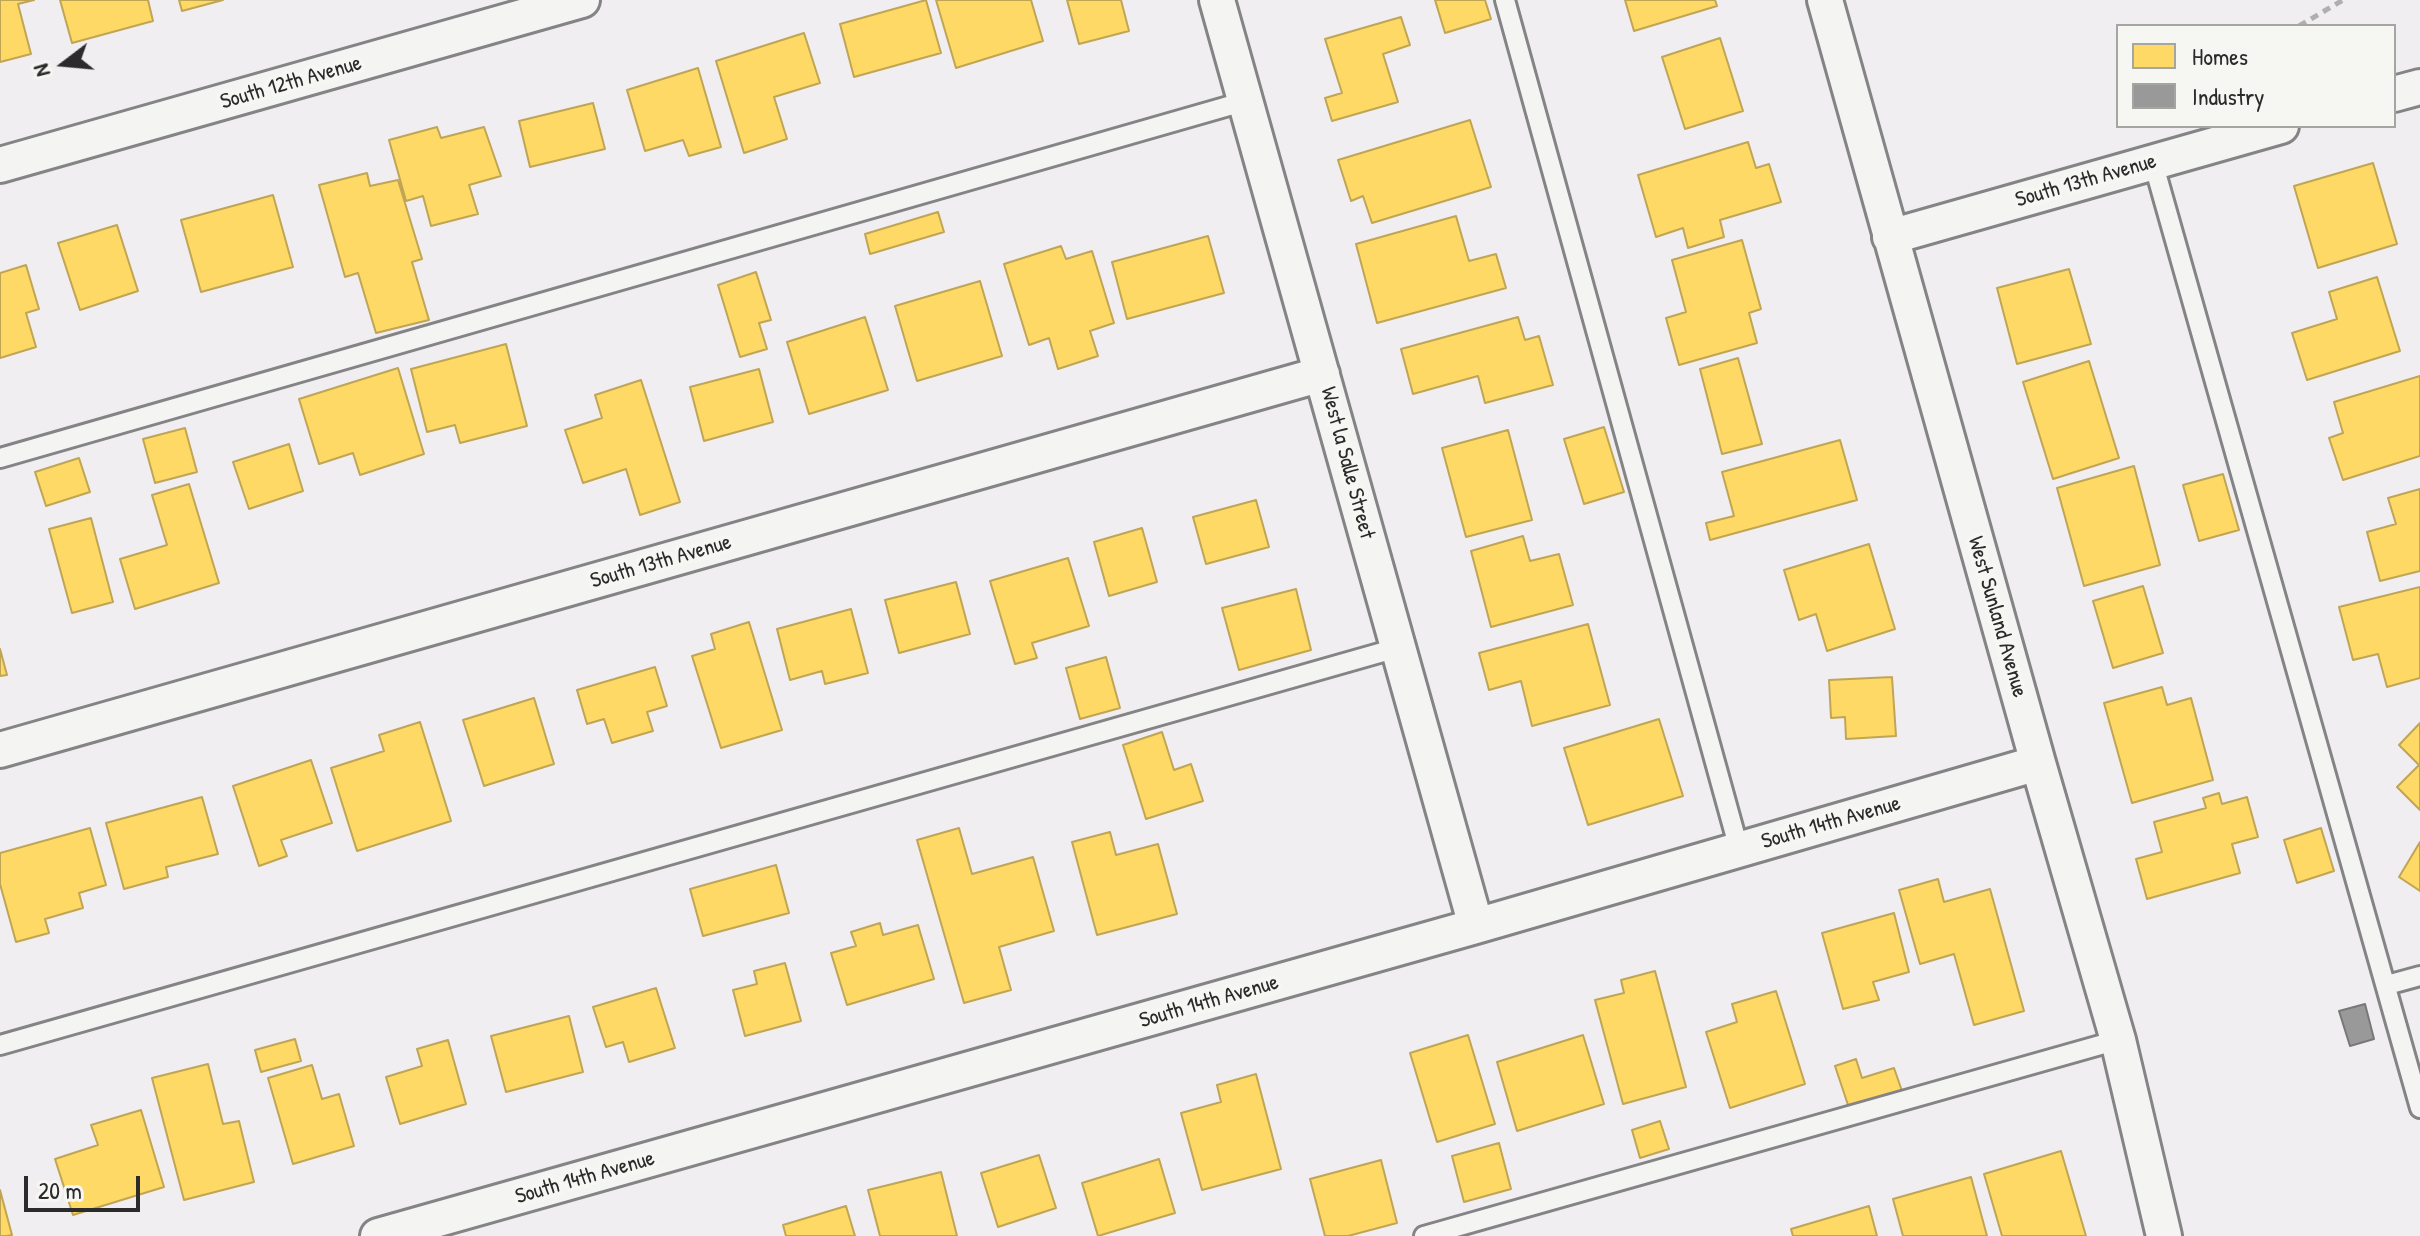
<!DOCTYPE html>
<html>
<head>
<meta charset="utf-8">
<style>
	body { margin:0 }
	#map { position:relative; width:2420px; height:1236px; overflow:hidden; background:#f1eef2; font-family:"Patrick Hand",sans-serif }
	canvas { display:block }
	.legend { position:absolute; left:2116px; top:24px; width:280px; height:104px; box-sizing:border-box; background:#f6f6f2; border:2px solid #a5a5a2; margin:0; padding:10px 14px; list-style:none; font-size:24px; color:#2b2b2b }
	.legend li { display:flex; align-items:center; gap:16px; height:40px }
	.legend b { width:40px; border:2px solid #a5a5a2 }
	.north { position:absolute; left:24px; top:24px; width:80px; height:80px; -webkit-text-stroke:6px #f6f6f2; paint-order:stroke; rotate:254deg; font-size:22px; font-weight:700; line-height:32px; text-align:center; color:#2b2b2b }
	.north::after { content:''; display:block; margin:auto; width:28px; height:36px; background:#2b2b2b; clip-path:polygon(50% 0,100% 100%,50% 72%,0 100%) }
	.scale { position:absolute; left:24px; top:1176px; width:116px; height:36px; box-sizing:border-box; border:4px solid #2b2b2b; border-top:0; padding-left:10px; font-size:24px; line-height:28px; white-space:nowrap; color:#2b2b2b; -webkit-text-stroke:6px #f6f6f2; paint-order:stroke }
</style>
</head>
<body>
<div id="map">
<canvas width="2420" height="1236"></canvas>
<ul class="legend">
<li><b style="height:22px;background:#ffd966"></b>Homes</li>
<li><b style="height:22px;background:#999"></b>Industry</li>
</ul>
<div class="north">N</div>
<div class="scale">20 m</div>
</div>
<script>
const ctx = document.querySelector('canvas').getContext('2d');
ctx.lineJoin = 'round';
function paint(path, color) {
  ctx.fillStyle = color;
  ctx.fill(path, 'evenodd');
}
function poly(rows) {
  const path = new Path2D();
  for (const r of rows) {
    path.moveTo(r[0], r[1]);
    for (let i = 2; i < r.length; i += 2) path.lineTo(r[i], r[i + 1]);
  }
  return path;
}
function trace(path, color, width, dash) {
  ctx.strokeStyle = color;
  ctx.lineWidth = width;
  ctx.lineCap = dash ? 'butt' : 'round';
  ctx.setLineDash(dash || []);
  ctx.stroke(path);
}
function write(font, color, halo, rows, align = 'center') {
  ctx.font = font + ' "Patrick Hand",sans-serif';
  ctx.lineWidth = 8;
  ctx.setLineDash([]);
  ctx.textBaseline = 'middle';
  ctx.strokeStyle = halo;
  ctx.fillStyle = color;
  for (const [text, x, y, turn = 0] of rows) {
    ctx.save();
    ctx.translate(x, y);
    ctx.rotate((+turn || 0) * Math.PI / 180);
    ctx.textAlign = isNaN(turn) ? turn : align;
    if (halo) ctx.strokeText(text, 0, 0);
    ctx.fillText(text, 0, 0);
    ctx.restore();
  }
}
const homes = poly([
	[0,0,34,0,18,4,31,54,0,62,0,0],
	[60,0,148,0,153,21,72,43,60,0],
	[179,0,223,0,182,11,179,0],
	[926,0,941,53,854,77,840,24,926,0],
	[936,0,1031,0,1043,41,956,68,936,0],
	[1067,0,1121,0,1129,31,1079,44,1067,0],
	[1435,0,1485,0,1491,19,1445,33,1435,0],
	[1625,0,1715,0,1717,6,1634,31,1625,0],
	[1401,17,1410,45,1383,54,1398,102,1332,121,1325,98,1342,93,1325,39,1401,17],
	[804,33,820,83,774,97,787,139,744,153,716,61,804,33],
	[1720,38,1743,111,1685,129,1662,57,1720,38],
	[698,68,721,147,689,156,683,140,645,151,627,90,698,68],
	[593,103,605,149,530,167,519,121,593,103],
	[1470,120,1491,187,1372,223,1363,196,1351,201,1338,160,1470,120],
	[437,127,441,138,484,127,501,176,469,185,478,214,431,226,423,196,406,201,389,140,437,127],
	[1748,142,1756,168,1769,164,1781,202,1720,220,1724,237,1688,248,1683,228,1656,237,1638,175,1748,142],
	[2373,163,2397,244,2318,268,2294,186,2373,163],
	[367,173,370,186,398,180,422,259,412,262,429,320,376,333,358,273,345,277,319,185,367,173],
	[273,195,293,267,201,292,181,220,273,195],
	[938,212,944,232,870,254,865,234,938,212],
	[1456,216,1469,261,1496,254,1506,288,1377,323,1356,244,1456,216],
	[117,225,138,291,80,310,58,243,117,225],
	[1208,236,1224,293,1127,319,1112,262,1208,236],
	[1742,240,1761,309,1749,313,1757,343,1679,365,1666,318,1686,312,1672,260,1742,240],
	[1061,246,1066,259,1092,251,1114,323,1090,331,1098,356,1058,369,1049,338,1029,345,1004,264,1061,246],
	[26,265,39,309,26,313,36,347,0,358,0,273,26,265],
	[2069,269,2091,344,2017,364,1997,288,2069,269],
	[756,272,771,320,759,323,767,349,740,357,718,285,756,272],
	[2377,277,2400,351,2307,380,2292,333,2337,319,2329,292,2377,277],
	[980,281,1002,356,917,381,895,306,980,281],
	[865,317,888,390,809,414,787,342,865,317],
	[1518,317,1525,340,1539,336,1553,385,1485,403,1478,376,1413,394,1401,349,1518,317],
	[506,344,527,426,460,443,455,425,427,432,411,369,506,344],
	[1738,358,1762,444,1722,454,1700,369,1738,358],
	[2089,361,2119,458,2053,479,2023,382,2089,361],
	[398,368,424,454,360,475,353,453,319,464,299,399,398,368],
	[759,369,773,422,704,441,690,387,759,369],
	[2420,376,2420,456,2343,480,2329,438,2343,433,2334,402,2420,376],
	[641,380,680,502,640,515,626,469,583,483,565,430,602,418,595,395,641,380],
	[1604,427,1624,492,1584,504,1564,439,1604,427],
	[185,428,197,472,155,483,143,439,185,428],
	[1508,430,1532,520,1466,537,1442,448,1508,430],
	[1840,440,1857,500,1710,540,1706,523,1734,516,1722,472,1840,440],
	[289,444,303,491,249,509,233,462,289,444],
	[79,458,90,492,46,506,35,472,79,458],
	[2134,466,2160,565,2084,586,2057,488,2134,466],
	[2223,474,2239,530,2199,541,2183,485,2223,474],
	[189,484,219,583,135,609,120,559,167,545,152,495,189,484],
	[2420,489,2420,571,2380,581,2367,532,2396,524,2388,498,2420,489],
	[1256,500,1269,547,1206,564,1193,517,1256,500],
	[91,518,113,602,72,613,49,529,91,518],
	[1142,528,1157,582,1109,596,1094,542,1142,528],
	[1523,536,1530,561,1559,554,1573,605,1491,627,1471,551,1523,536],
	[1869,544,1895,629,1827,651,1816,614,1799,620,1784,570,1869,544],
	[1068,558,1089,626,1032,643,1037,658,1015,664,990,581,1068,558],
	[956,582,970,634,899,653,885,600,956,582],
	[2143,586,2163,653,2113,668,2093,601,2143,586],
	[2420,587,2420,678,2387,687,2378,654,2353,660,2339,607,2420,587],
	[1296,589,1311,650,1239,670,1222,608,1296,589],
	[851,609,868,673,825,684,822,671,790,680,777,629,851,609],
	[749,622,782,730,721,748,692,656,715,649,711,634,749,622],
	[1588,624,1610,705,1532,726,1521,681,1489,690,1479,653,1588,624],
	[0,649,7,675,0,676,0,649],
	[1106,657,1120,708,1080,719,1066,668,1106,657],
	[655,667,667,706,647,712,653,731,612,743,604,719,587,724,577,690,655,667],
	[1892,677,1896,736,1846,739,1845,717,1831,718,1829,680,1892,677],
	[2162,687,2167,705,2191,698,2213,780,2132,803,2104,703,2162,687],
	[534,698,554,764,484,786,463,720,534,698],
	[1659,719,1683,796,1588,825,1564,748,1659,719],
	[420,722,451,821,357,851,331,768,384,751,379,735,420,722],
	[2420,723,2420,810,2397,787,2419,765,2399,745,2420,723],
	[1162,732,1174,770,1191,764,1203,801,1146,819,1123,745,1162,732],
	[311,760,332,823,281,840,287,856,259,866,233,786,311,760],
	[2219,793,2222,804,2247,797,2258,837,2232,844,2240,873,2147,899,2136,859,2162,852,2154,822,2206,808,2203,798,2219,793],
	[202,797,218,854,166,867,168,877,124,889,106,823,202,797],
	[90,828,106,885,79,893,83,908,45,919,49,933,16,942,0,884,0,853,90,828],
	[959,828,972,874,1033,857,1054,931,999,947,1011,990,964,1003,917,840,959,828],
	[2321,828,2334,871,2297,883,2284,840,2321,828],
	[1110,832,1116,855,1158,844,1177,914,1097,935,1072,842,1110,832],
	[2420,842,2420,891,2399,877,2420,842],
	[776,865,789,913,703,936,690,889,776,865],
	[1938,879,1944,902,1990,889,2024,1011,1974,1025,1954,954,1920,964,1899,890,1938,879],
	[1894,913,1909,972,1873,982,1879,1000,1843,1009,1822,933,1894,913],
	[880,923,883,935,918,925,934,979,847,1005,831,953,856,946,851,932,880,923],
	[785,963,801,1021,745,1036,733,990,757,984,754,971,785,963],
	[1655,971,1686,1087,1623,1104,1595,1000,1624,993,1621,980,1655,971],
	[656,988,675,1048,629,1062,623,1042,606,1047,593,1007,656,988],
	[1776,991,1805,1084,1730,1108,1706,1032,1737,1022,1732,1004,1776,991],
	[569,1016,583,1072,506,1092,491,1036,569,1016],
	[1468,1035,1495,1124,1437,1142,1410,1053,1468,1035],
	[1583,1035,1604,1104,1517,1131,1497,1062,1583,1035],
	[295,1039,301,1061,261,1072,255,1050,295,1039],
	[448,1040,466,1104,400,1124,386,1077,422,1066,417,1049,448,1040],
	[1856,1059,1862,1078,1894,1068,1902,1091,1849,1108,1835,1066,1856,1059],
	[208,1064,223,1124,239,1121,254,1182,184,1200,152,1078,208,1064],
	[312,1065,322,1099,339,1094,354,1146,293,1164,268,1078,312,1065],
	[1256,1074,1281,1169,1202,1190,1181,1113,1221,1102,1217,1085,1256,1074],
	[141,1110,164,1187,73,1215,55,1159,98,1145,91,1125,141,1110],
	[1660,1121,1669,1149,1640,1158,1632,1130,1660,1121],
	[1499,1143,1511,1189,1464,1202,1452,1156,1499,1143],
	[2061,1151,2086,1236,2002,1236,1984,1174,2061,1151],
	[1039,1155,1056,1208,998,1227,981,1173,1039,1155],
	[1159,1159,1175,1213,1098,1236,1082,1183,1159,1159],
	[1381,1160,1397,1223,1348,1236,1325,1236,1310,1179,1381,1160],
	[941,1172,957,1236,880,1236,868,1190,941,1172],
	[1971,1177,1987,1236,1903,1236,1893,1199,1971,1177],
	[0,1190,12,1235,7,1236,0,1236,0,1190],
	[846,1206,855,1236,786,1236,783,1225,846,1206],
	[1869,1206,1877,1236,1793,1236,1791,1229,1869,1206]
]);
paint(homes, '#ffd966');
trace(homes, '#bfa554', 2);
const industry = poly([
	[2365,1004,2374,1039,2350,1046,2339,1011,2365,1004]
]);
paint(industry, '#999');
trace(industry, '#787878', 2);
const lane = poly([
	[1505,0,1739,849],
	[2153,162,2420,1108],
	[0,458,1246,101],
	[2387,985,2420,976],
	[0,1045,1397,648],
	[1424,1236,2118,1040]
]);
const street = poly([
	[1217,0,1476,926],
	[1825,0,2038,763,2118,1040,2164,1236],
	[2394,94,2420,87],
	[0,165,582,0],
	[1890,237,2281,126],
	[0,750,1322,374],
	[378,1236,1476,926,2038,763]
]);
trace(lane, '#848385', 24);
trace(street, '#848385', 40);
trace(poly([
	[2299,26,2343,0]
]), '#b0afaf', 5, [8, 6]);
trace(lane, '#f4f4f3', 18);
trace(street, '#f4f4f3', 34);
write('22px', '#2b2b2b', '#f6f6f2', [
	["South 12th Avenue",291,83,-16],
	["South 13th Avenue",2086,181,-16],
	["West la Salle Street",1347,463,75],
	["South 13th Avenue",661,562,-16],
	["West Sunland Avenue",1997,617,74],
	["South 14th Avenue",1831,823,-16],
	["South 14th Avenue",1209,1002,-16],
	["South 14th Avenue",585,1178,-16]
]);
</script>
</body>
</html>
